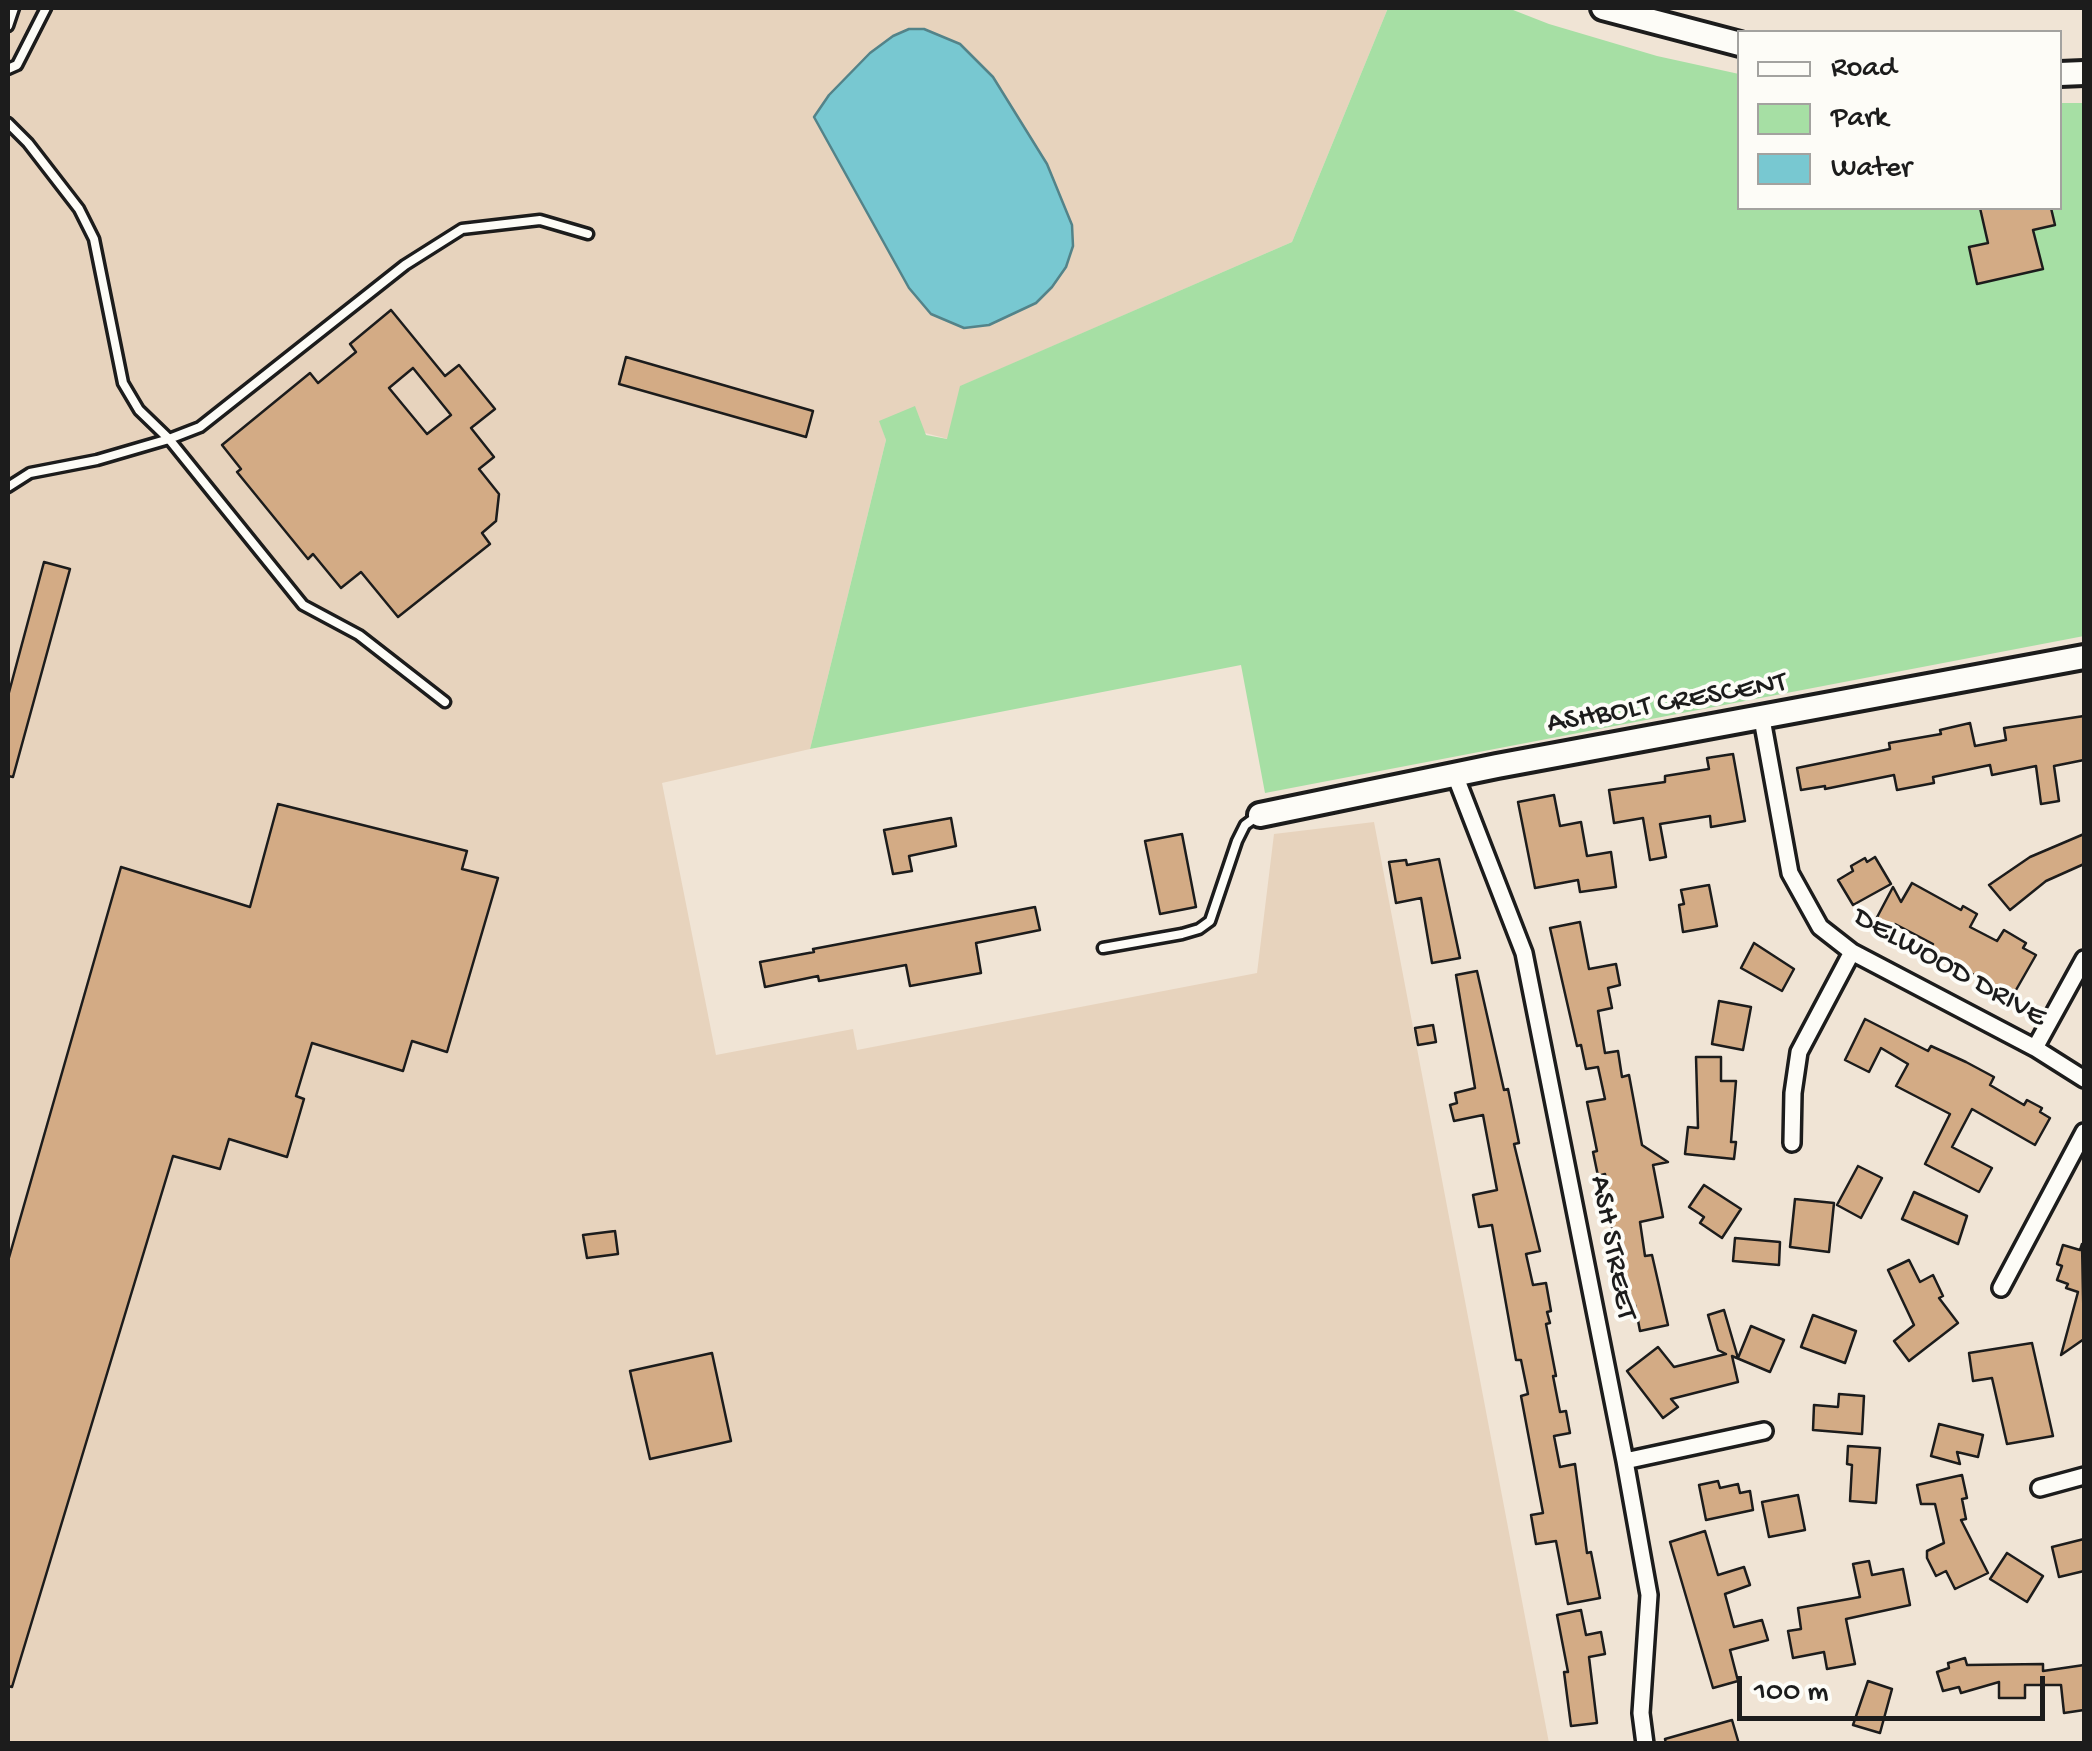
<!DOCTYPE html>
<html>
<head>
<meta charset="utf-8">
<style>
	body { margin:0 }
	#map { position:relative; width:2092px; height:1751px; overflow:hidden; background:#f0e4d5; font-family:"Gochi Hand",sans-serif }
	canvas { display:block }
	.frame { position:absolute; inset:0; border:10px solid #1c1c1c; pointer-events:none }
	.legend { position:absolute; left:1737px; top:30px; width:325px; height:180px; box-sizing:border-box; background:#fdfcf7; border:2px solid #a3a29f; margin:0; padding:12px 18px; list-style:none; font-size:30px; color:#1c1c1c }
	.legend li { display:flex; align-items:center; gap:20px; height:50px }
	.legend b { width:50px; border:2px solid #a3a29f }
	.scale { position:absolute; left:1737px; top:1676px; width:308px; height:45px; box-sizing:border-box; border:5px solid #1c1c1c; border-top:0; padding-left:12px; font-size:30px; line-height:35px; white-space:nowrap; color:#1c1c1c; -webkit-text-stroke:8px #fdfcf7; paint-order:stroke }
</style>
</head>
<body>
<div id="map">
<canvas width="2092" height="1751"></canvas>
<div class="frame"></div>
<ul class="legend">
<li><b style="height:12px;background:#fdfcf7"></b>Road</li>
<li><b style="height:28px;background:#a6dfa4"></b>Park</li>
<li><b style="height:28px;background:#78c8d1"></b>Water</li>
</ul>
<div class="scale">100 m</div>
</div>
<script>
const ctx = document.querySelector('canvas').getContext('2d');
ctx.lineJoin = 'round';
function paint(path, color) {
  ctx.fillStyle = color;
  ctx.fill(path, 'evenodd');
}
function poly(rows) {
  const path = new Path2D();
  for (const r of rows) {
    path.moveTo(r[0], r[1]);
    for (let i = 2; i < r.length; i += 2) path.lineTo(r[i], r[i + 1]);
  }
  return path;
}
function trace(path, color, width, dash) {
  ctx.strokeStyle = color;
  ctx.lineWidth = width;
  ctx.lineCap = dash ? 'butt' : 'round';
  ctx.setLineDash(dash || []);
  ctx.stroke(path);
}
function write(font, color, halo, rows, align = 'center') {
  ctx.font = font + ' "Gochi Hand",sans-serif';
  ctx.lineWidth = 8;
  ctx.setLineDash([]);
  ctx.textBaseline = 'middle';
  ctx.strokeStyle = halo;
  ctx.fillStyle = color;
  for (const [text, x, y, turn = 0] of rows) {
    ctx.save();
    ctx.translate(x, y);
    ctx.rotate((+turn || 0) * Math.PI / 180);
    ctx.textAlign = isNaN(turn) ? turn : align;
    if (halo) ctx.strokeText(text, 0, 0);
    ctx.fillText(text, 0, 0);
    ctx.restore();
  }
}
paint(poly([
	[8,8,1388,8,1292,242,961,386,948,439,880,421,886,440,810,749,662,783,716,1055,853,1029,857,1050,1257,973,1274,834,1374,822,1549,1743,8,1744]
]), '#e7d3bd');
paint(poly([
	[1388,8,1508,8,1549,24,1657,56,1739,74,1740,208,2060,208,2060,103,2084,103,2084,636,1265,793,1241,665,810,749,886,440,879,421,915,406,926,435,947,439,960,386,1292,242]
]), '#a6dfa4');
const water = poly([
	[909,29,924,29,960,44,993,77,1047,164,1072,225,1073,246,1066,267,1052,287,1036,303,989,325,964,328,931,314,909,288,814,117,829,95,870,53,893,36,909,29]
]);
paint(water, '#78c8d1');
trace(water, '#538389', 2.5);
const building = poly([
	[1980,208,2051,208,2055,225,2033,230,2043,269,1977,284,1969,247,1988,243,1980,208],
	[391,310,445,376,459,365,495,409,471,428,494,457,479,469,499,494,496,521,482,533,490,544,398,617,361,572,341,588,313,554,308,559,237,472,241,469,222,445,310,373,318,383,356,352,350,344,391,310],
	[413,368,451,415,427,434,389,388,413,368],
	[626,357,813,411,806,437,619,384,626,357],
	[44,562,70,569,13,777,8,776,8,696,44,562],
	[2084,716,2084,760,2054,766,2059,801,2041,804,2036,766,1992,775,1990,765,1933,777,1934,783,1897,790,1894,775,1825,789,1825,786,1801,790,1797,768,1890,749,1889,743,1941,734,1940,730,1970,723,1975,746,2006,740,2004,728,2084,716],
	[1733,754,1745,821,1711,827,1710,816,1660,824,1666,857,1650,860,1643,818,1614,823,1609,790,1665,782,1665,776,1709,769,1707,758,1733,754],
	[1554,795,1560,826,1581,822,1587,856,1611,852,1616,887,1580,892,1578,880,1535,888,1518,802,1554,795],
	[278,804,467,851,462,869,498,878,447,1052,412,1041,403,1071,312,1043,296,1096,304,1099,287,1157,229,1139,220,1169,173,1156,12,1687,8,1686,8,1261,121,867,250,907,278,804],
	[951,818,956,846,909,856,912,871,893,874,884,830,951,818],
	[1182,834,1196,907,1160,914,1145,841,1182,834],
	[2084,834,2084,864,2046,881,2010,910,1989,885,2030,857,2084,834],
	[1875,857,1891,884,1853,905,1838,880,1853,871,1851,866,1865,858,1867,862,1875,857],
	[1439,859,1460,958,1432,963,1421,898,1396,903,1389,862,1406,860,1407,865,1439,859],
	[1912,883,1961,910,1963,906,1977,914,1970,927,1997,941,2004,930,2026,943,2023,948,2036,955,2012,997,1930,949,1933,944,1895,924,1890,932,1874,923,1893,887,1901,902,1912,883],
	[1709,885,1717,926,1683,932,1679,905,1684,904,1681,890,1709,885],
	[1035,907,1040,930,976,943,981,973,910,986,906,965,819,981,818,976,765,987,760,962,814,952,813,949,1035,907],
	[1580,922,1589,969,1616,964,1620,985,1608,988,1612,1008,1598,1011,1605,1053,1618,1051,1622,1077,1629,1075,1642,1145,1668,1162,1653,1165,1663,1217,1640,1222,1645,1256,1652,1255,1668,1325,1640,1331,1635,1305,1631,1305,1618,1257,1608,1210,1612,1209,1605,1174,1598,1176,1593,1152,1597,1151,1587,1102,1605,1099,1598,1067,1586,1069,1581,1045,1577,1046,1550,928,1580,922],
	[1754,943,1794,969,1782,991,1741,968,1754,943],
	[1477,971,1504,1090,1508,1089,1519,1143,1514,1144,1540,1251,1526,1254,1533,1285,1546,1283,1551,1311,1547,1312,1550,1323,1546,1324,1556,1376,1553,1376,1560,1412,1566,1411,1570,1433,1554,1436,1560,1467,1575,1464,1587,1553,1591,1552,1600,1598,1568,1604,1556,1541,1536,1544,1531,1515,1543,1513,1521,1396,1528,1394,1521,1360,1516,1360,1492,1225,1479,1227,1473,1195,1497,1190,1483,1115,1454,1121,1450,1105,1457,1103,1455,1093,1475,1088,1456,975,1477,971],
	[1719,1001,1751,1007,1743,1050,1712,1044,1719,1001],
	[1865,1019,1928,1051,1931,1046,1966,1062,1994,1077,1990,1085,2024,1105,2027,1100,2042,1108,2040,1112,2050,1118,2035,1145,1972,1109,1952,1147,1992,1168,1979,1192,1925,1164,1950,1114,1896,1086,1908,1064,1881,1048,1869,1072,1845,1060,1865,1019],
	[1433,1025,1436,1042,1418,1045,1415,1028,1433,1025],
	[1696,1057,1721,1057,1721,1081,1736,1081,1731,1142,1736,1142,1734,1159,1685,1154,1688,1127,1698,1128,1696,1057],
	[1858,1166,1882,1178,1861,1218,1837,1205,1858,1166],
	[1704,1185,1741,1209,1722,1238,1700,1223,1704,1217,1689,1207,1704,1185],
	[1914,1192,1967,1216,1958,1244,1902,1219,1914,1192],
	[1795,1199,1834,1203,1829,1252,1790,1247,1795,1199],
	[615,1231,618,1254,587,1258,583,1235,615,1231],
	[1735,1238,1780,1242,1779,1265,1733,1261,1735,1238],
	[2082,1244,2084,1339,2061,1355,2078,1292,2066,1288,2068,1284,2057,1280,2062,1266,2057,1264,2063,1245,2080,1250,2082,1244],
	[1909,1260,1920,1282,1933,1275,1943,1296,1939,1298,1958,1323,1909,1361,1894,1341,1914,1325,1888,1270,1909,1260],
	[1724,1310,1738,1358,1751,1326,1784,1340,1770,1372,1732,1356,1738,1382,1671,1399,1678,1407,1663,1418,1627,1371,1658,1347,1674,1367,1726,1354,1718,1350,1708,1315,1724,1310],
	[1813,1315,1856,1331,1845,1363,1801,1347,1813,1315],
	[2032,1343,2053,1436,2007,1444,1992,1378,1973,1381,1969,1353,2032,1343],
	[712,1353,731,1441,650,1459,630,1371,712,1353],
	[1839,1394,1864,1396,1862,1434,1813,1430,1814,1405,1838,1407,1839,1394],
	[1939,1424,1983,1435,1978,1457,1957,1452,1960,1464,1931,1456,1939,1424],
	[1848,1446,1880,1448,1876,1503,1850,1501,1852,1465,1847,1464,1848,1446],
	[1962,1475,1967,1498,1962,1499,1966,1519,1961,1520,1988,1573,1955,1589,1946,1571,1936,1576,1927,1558,1927,1551,1944,1543,1935,1504,1921,1504,1917,1485,1962,1475],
	[1718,1481,1720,1488,1738,1484,1740,1493,1750,1491,1753,1510,1706,1520,1699,1485,1718,1481],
	[1798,1495,1805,1530,1769,1537,1762,1502,1798,1495],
	[1705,1531,1718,1575,1744,1567,1750,1585,1725,1594,1734,1627,1762,1620,1768,1640,1730,1650,1738,1681,1713,1688,1670,1542,1705,1531],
	[2084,1539,2084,1571,2059,1577,2052,1547,2084,1539],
	[2007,1553,2043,1576,2027,1602,1990,1579,2007,1553],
	[1869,1561,1872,1575,1903,1569,1910,1605,1846,1619,1855,1664,1827,1669,1824,1652,1793,1658,1788,1631,1801,1629,1798,1608,1860,1597,1853,1564,1869,1561],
	[1581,1610,1586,1635,1601,1632,1605,1654,1589,1657,1597,1723,1571,1726,1564,1672,1568,1672,1557,1615,1581,1610],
	[1965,1658,1967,1665,2043,1664,2043,1671,2084,1665,2084,1710,2064,1713,2061,1685,2025,1685,2025,1698,1999,1698,1999,1682,1961,1693,1959,1687,1943,1691,1937,1672,1949,1668,1948,1663,1965,1658],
	[1868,1681,1892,1689,1880,1733,1853,1725,1868,1681],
	[1732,1720,1739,1744,1666,1744,1665,1739,1732,1720]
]);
paint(building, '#d3ab85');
trace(building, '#1c1c1c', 2.5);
const lane = poly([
	[8,26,14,8],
	[8,69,17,65,46,8],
	[8,123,28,143,79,209,94,239,123,383,139,410,169,439,200,427,405,265,462,229,540,220,588,234],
	[8,487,30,473,97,460,169,439,303,605,359,635,445,702],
	[1103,948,1182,934,1199,929,1210,921,1237,841,1245,825,1256,817]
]);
const street = poly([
	[1762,719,1790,873,1820,927,1852,952,2035,1048,2084,1079],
	[1455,775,1524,953,1625,1461,1649,1595,1641,1713,1645,1744],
	[2035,1048,2084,959],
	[1792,1143,1793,1093,1799,1052,1852,952],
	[2001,1288,2084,1132],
	[1625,1461,1764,1431],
	[2040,1488,2084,1476]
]);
const secondary = poly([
	[1603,8,1740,44],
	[2060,74,2084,73],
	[1260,815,1497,766,2084,657]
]);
trace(lane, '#1c1c1c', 15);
trace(street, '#1c1c1c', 22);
trace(secondary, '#1c1c1c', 30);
trace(lane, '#fdfcf7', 8);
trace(street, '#fdfcf7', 15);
trace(secondary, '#fdfcf7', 22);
write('30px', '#1c1c1c', '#fdfcf7', [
	["ASHBOLT CRESCENT",1667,705,-10],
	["DELWOOD DRIVE",1949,969,29],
	["ASH STREET",1611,1248,79]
]);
</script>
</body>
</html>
